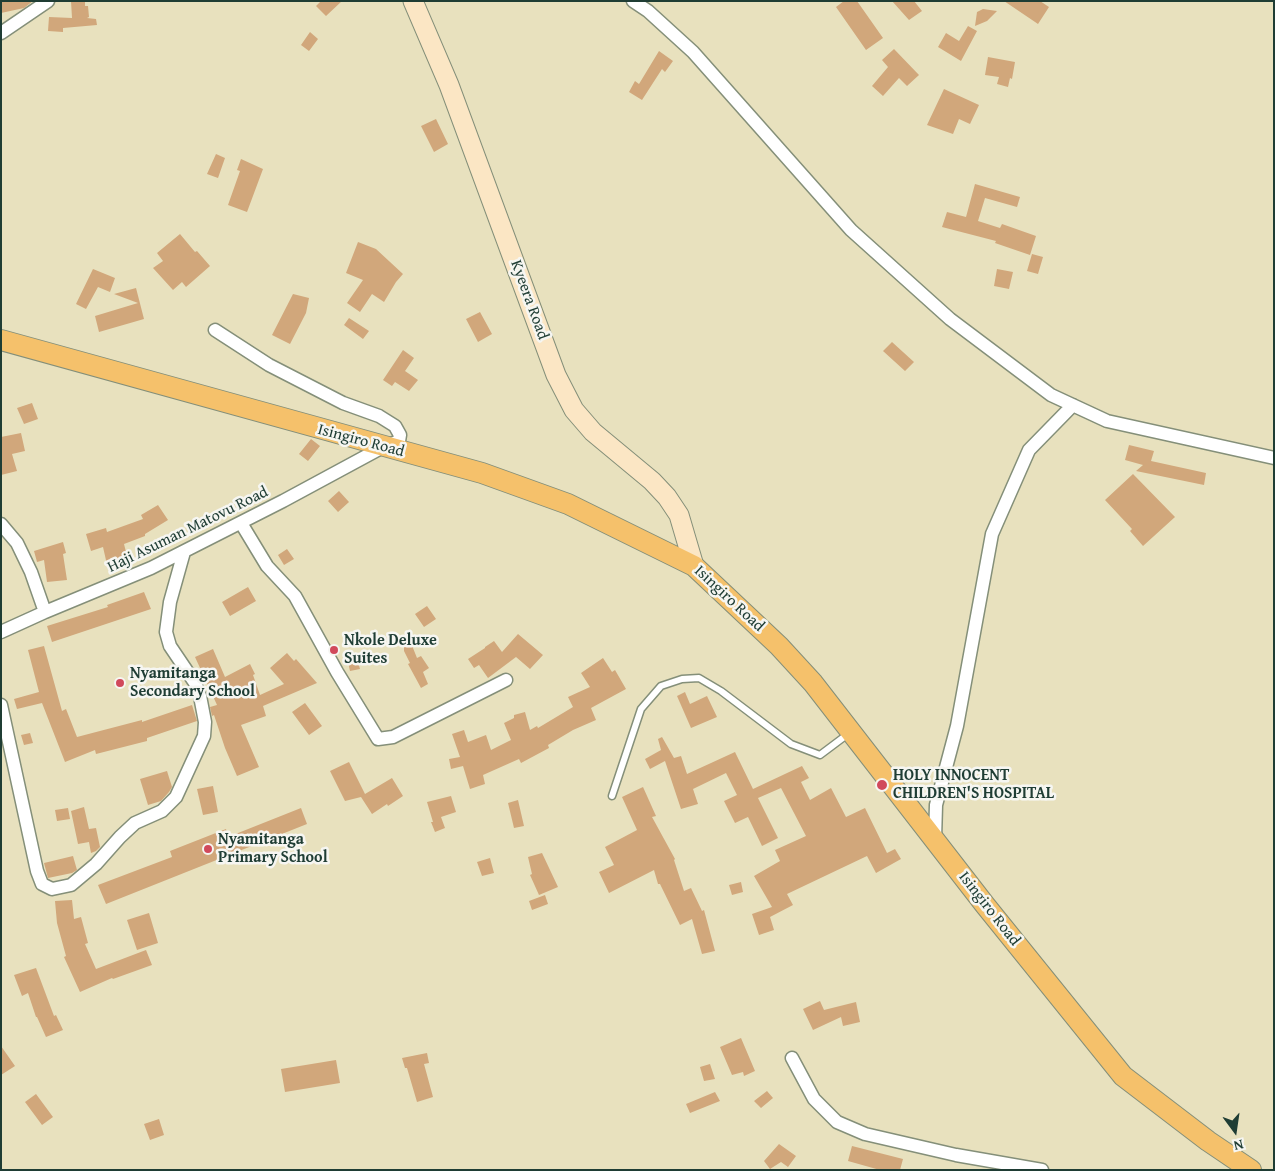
<!DOCTYPE html>
<html>
<head>
<meta charset="utf-8">
<style>
	body { margin:0 }
	#map { position:relative; width:1275px; height:1171px; overflow:hidden; background:#e8e1be; font-family:"Gentium Book Plus",serif }
	canvas { display:block }
	.frame { position:absolute; inset:0; border:2px solid #1f3d34; pointer-events:none }
	.north { position:absolute; left:1210px; top:1106px; width:50px; height:50px; -webkit-text-stroke:4px #f6f6f2; paint-order:stroke; rotate:166deg; font-size:14px; font-weight:700; line-height:20px; text-align:center; color:#1f3d34 }
	.north::after { content:''; display:block; margin:auto; width:18px; height:22px; background:#1f3d34; clip-path:polygon(50% 0,100% 100%,50% 72%,0 100%) }
</style>
</head>
<body>
<div id="map">
<canvas width="1275" height="1171"></canvas>
<div class="frame"></div>
<div class="north">N</div>
</div>
<script>
const ctx = document.querySelector('canvas').getContext('2d');
ctx.lineJoin = 'round';
function paint(path, color) {
  ctx.fillStyle = color;
  ctx.fill(path, 'evenodd');
}
function poly(rows) {
  const path = new Path2D();
  for (const r of rows) {
    path.moveTo(r[0], r[1]);
    for (let i = 2; i < r.length; i += 2) path.lineTo(r[i], r[i + 1]);
  }
  return path;
}
function trace(path, color, width, dash) {
  ctx.strokeStyle = color;
  ctx.lineWidth = width;
  ctx.lineCap = dash ? 'butt' : 'round';
  ctx.setLineDash(dash || []);
  ctx.stroke(path);
}
function write(font, color, halo, rows, align = 'center') {
  ctx.font = font + ' "Gentium Book Plus",serif';
  ctx.lineWidth = 5;
  ctx.setLineDash([]);
  ctx.textBaseline = 'middle';
  ctx.strokeStyle = halo;
  ctx.fillStyle = color;
  for (const [text, x, y, turn = 0] of rows) {
    ctx.save();
    ctx.translate(x, y);
    ctx.rotate((+turn || 0) * Math.PI / 180);
    ctx.textAlign = isNaN(turn) ? turn : align;
    if (halo) ctx.strokeText(text, 0, 0);
    ctx.fillText(text, 0, 0);
    ctx.restore();
  }
}
paint(poly([
	[1,1,33,1,24,8,1,13],
	[71,1,85,1,85,6,88,6,89,17,87,18,96,19,97,25,63,28,63,32,48,31,49,17,72,18],
	[321,1,342,1,326,16,316,6],
	[844,1,857,1,883,38,866,50,836,7],
	[892,1,914,1,922,11,909,20],
	[1004,1,1040,1,1049,7,1038,24],
	[983,9,997,11,987,21,975,26,977,12],
	[968,26,977,31,961,61,938,47,946,33,959,41],
	[310,32,318,39,309,51,301,45],
	[894,49,919,75,907,86,899,78,883,96,872,86,888,67,882,60],
	[659,51,673,61,665,72,662,69,642,100,629,92,635,81,639,84],
	[988,57,1015,62,1012,79,1010,78,1008,87,997,84,999,77,985,75],
	[944,89,979,105,970,124,959,119,953,134,927,125],
	[436,119,448,144,434,152,421,126],
	[216,154,225,158,218,178,207,174],
	[241,159,263,169,247,212,228,205,240,171,237,170],
	[975,184,1020,197,1017,207,985,198,978,221,1000,228,1002,224,1036,236,1030,255,995,243,996,241,942,227,947,212,966,217],
	[180,234,195,252,197,251,210,266,186,287,182,282,173,290,153,268,163,261,157,253],
	[358,242,376,249,403,274,396,282,384,302,372,294,360,312,347,303,363,280,346,273],
	[1032,254,1043,257,1038,274,1027,271],
	[93,269,115,278,110,292,98,287,86,309,76,304],
	[997,269,1013,272,1009,289,994,286],
	[136,288,144,319,99,332,95,316,138,303,114,294],
	[293,294,309,298,306,313,290,344,272,335],
	[480,312,492,334,478,342,466,319],
	[349,318,369,331,363,339,344,325],
	[892,342,914,362,905,371,883,351],
	[403,350,414,358,405,371,418,380,409,391,395,382,392,386,383,380],
	[32,403,38,419,24,424,17,408],
	[21,433,25,451,12,454,17,471,1,475,1,437],
	[311,439,320,446,308,461,299,454],
	[1129,445,1154,451,1151,461,1206,473,1204,485,1136,471,1143,465,1125,460],
	[1133,474,1175,517,1143,546,1130,531,1132,529,1105,500],
	[339,491,349,502,338,512,328,501],
	[158,505,168,520,145,534,145,536,124,544,129,564,108,569,103,547,91,551,86,534,106,528,107,532,143,519,141,515],
	[63,542,66,553,63,554,67,580,47,582,44,560,37,562,34,551],
	[287,549,294,559,284,565,278,555],
	[248,587,256,601,230,616,222,602],
	[144,592,151,609,52,642,47,626,108,607,107,605],
	[427,606,436,619,424,627,415,614],
	[518,634,543,655,530,669,516,657,488,678,479,665,474,668,468,659,485,648,485,647,494,641,502,652],
	[411,643,417,658,421,656,429,668,423,672,428,684,421,688,408,664,410,663,404,651,404,647],
	[44,646,62,711,66,709,77,737,142,720,142,722,192,705,197,721,147,738,147,741,96,754,95,750,65,762,42,703,17,709,14,699,39,692,28,650],
	[213,649,225,677,250,664,255,674,253,675,260,695,284,684,270,668,287,653,294,661,296,659,317,683,263,706,266,716,241,725,259,767,237,776,225,748,214,715,212,716,210,707,217,705,195,657],
	[603,658,612,672,615,670,626,689,591,708,596,720,573,730,548,745,549,748,521,763,519,759,483,775,485,784,470,789,463,766,451,769,449,759,460,757,452,734,464,730,468,742,486,735,491,750,511,740,504,723,514,718,514,715,525,712,530,730,537,726,538,728,573,707,568,697,590,687,581,673],
	[357,659,360,669,350,671,348,662],
	[685,692,690,704,707,696,717,717,691,728,677,696],
	[305,703,322,726,309,735,292,712],
	[30,733,33,743,24,745,21,735],
	[662,737,674,758,681,756,687,774,735,752,753,789,802,766,809,778,801,782,810,800,831,788,846,817,865,808,887,853,895,849,901,859,876,873,867,856,787,894,793,905,770,917,774,930,759,935,752,914,772,907,754,876,780,861,775,850,806,836,781,788,758,798,778,838,762,846,748,817,735,823,724,801,737,795,726,773,693,789,698,804,681,809,665,761,650,769,645,759,661,750,658,739],
	[349,762,365,794,392,778,403,796,388,806,387,804,372,814,361,797,345,801,330,771],
	[167,771,172,787,169,792,161,801,148,805,140,779],
	[213,786,218,812,203,815,197,789],
	[643,787,656,816,652,817,675,859,674,860,684,891,691,888,702,911,704,910,715,951,702,954,692,919,680,925,660,884,658,884,654,870,609,893,599,872,614,865,605,847,637,830,622,797],
	[451,796,456,812,441,817,445,828,435,832,431,822,433,822,427,802],
	[518,800,524,826,514,828,508,803],
	[84,807,89,829,96,828,100,847,96,851,91,853,89,842,78,844,71,811],
	[68,808,70,819,57,821,55,810],
	[301,808,307,824,106,904,98,885,172,857,170,851,226,829,228,837],
	[542,853,558,887,539,895,530,875,532,874,528,857],
	[73,856,77,870,72,873,48,878,44,863],
	[490,858,494,873,482,876,477,862],
	[741,882,743,892,732,895,729,885],
	[545,895,548,904,532,910,529,901],
	[72,900,74,919,81,917,88,943,85,944,96,969,146,950,152,965,113,979,112,978,80,992,64,957,66,956,57,923,55,901],
	[149,913,158,943,137,950,127,920],
	[36,968,54,1016,56,1015,63,1030,46,1037,37,1017,36,1017,28,993,22,996,14,975],
	[820,1001,824,1010,856,1002,860,1022,843,1026,841,1017,813,1030,803,1009],
	[741,1038,755,1071,744,1076,743,1072,732,1075,720,1047],
	[1,1046,15,1066,1,1075],
	[427,1053,429,1063,424,1064,433,1097,417,1102,407,1068,405,1068,402,1058],
	[336,1060,340,1083,285,1092,281,1069],
	[710,1064,715,1079,704,1081,700,1067],
	[767,1091,773,1098,761,1108,754,1101],
	[715,1092,720,1101,690,1113,686,1104],
	[36,1094,53,1117,42,1125,25,1102],
	[159,1119,164,1135,150,1140,144,1124],
	[779,1144,796,1156,788,1167,781,1162,770,1169,764,1161],
	[852,1146,903,1159,900,1170,880,1170,848,1161]
]), '#d1a77b');
const service = poly([
	[612,796,641,709,661,686,682,679,699,678,721,691,791,744,820,755,848,734]
]);
const minor = poly([
	[633,1,648,11,693,52,851,230,950,319,1051,395,1107,421,1274,458],
	[1,33,48,1],
	[241,523,267,566,295,596,337,672,378,739,393,737,506,680],
	[1,524,17,543,31,572,45,612],
	[1,632,45,612,151,568,283,501,383,447,399,441,400,435,395,426,379,416,343,403,269,365,215,330],
	[1,705,37,871,42,884,52,889,71,885,96,864,120,837,135,823,162,811,176,797,204,736,205,722,200,696,195,683,170,646,166,632,170,602,184,552],
	[935,839,936,805,957,726,992,534,1029,450,1073,405],
	[792,1058,814,1099,837,1122,865,1134,956,1155,1042,1170]
]);
const secondary = poly([
	[413,1,449,85,556,375,574,410,593,432,652,481,667,497,679,515,694,566]
]);
const primary = poly([
	[1,340,482,473,568,504,694,566,779,646,813,683,985,905,1123,1076,1208,1141,1251,1170]
]);
trace(service, '#848f79', 9);
trace(minor, '#848f79', 15);
trace(secondary, '#848f79', 21);
trace(primary, '#848f79', 22);
trace(service, '#fff', 6);
trace(minor, '#fff', 12);
trace(secondary, '#fbe6c4', 19);
trace(primary, '#f5c16b', 20);
for (const [x, y, r, color] of [
	[334,650,5,"#d1495b"],
	[120,683,5,"#d1495b"],
	[882,785,6,"#d1495b"],
	[208,849,5,"#d1495b"]
]) {
  const dot = new Path2D();
  dot.arc(x, y, r, 0, 2 * Math.PI);
  ctx.fillStyle = color;
  ctx.fill(dot);
  trace(dot, '#f6f6f2', 2);
}
write('16px', '#1f3d34', '#f6f6f2', [
	["Kyeera Road",529,300,70],
	["Isingiro Road",361,441,15],
	["Haji Asuman Matovu Road",188,530,-26],
	["Isingiro Road",729,599,43],
	["Isingiro Road",989,909,52]
]);
write('bold 16px', '#1f3d34', '#f6f6f2', [
	["Nkole Deluxe",344,641],
	["Suites",344,659],
	["Nyamitanga",130,674],
	["Secondary School",130,692],
	["HOLY INNOCENT",893,776],
	["CHILDREN'S HOSPITAL",893,794],
	["Nyamitanga",218,840],
	["Primary School",218,858]
], 'left');
</script>
</body>
</html>
